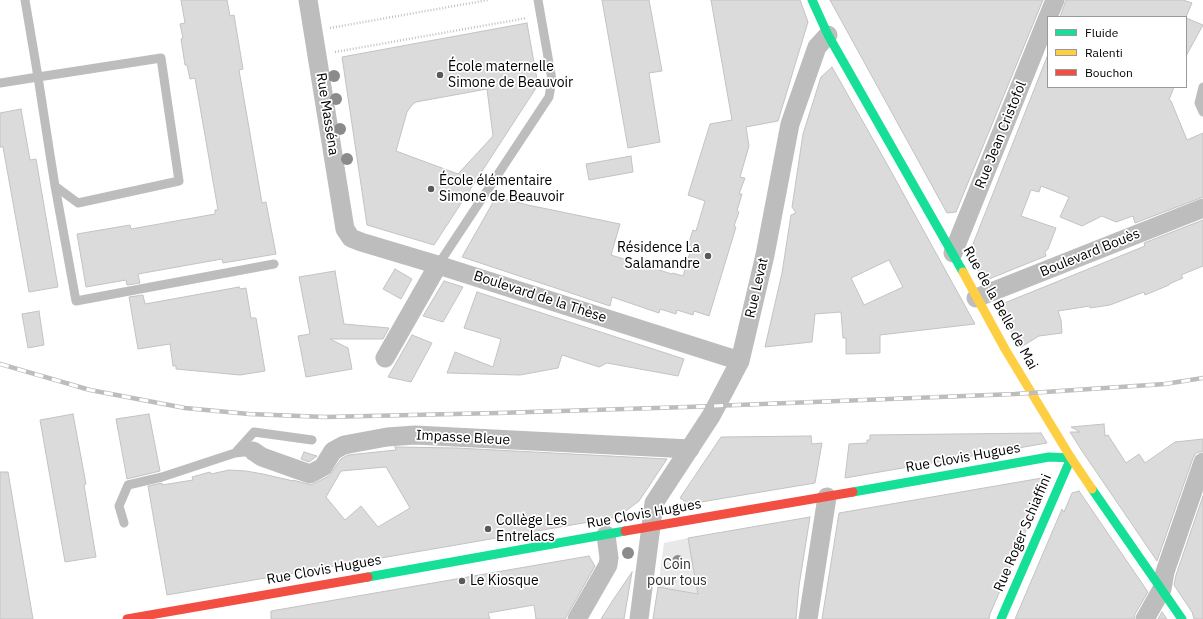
<!DOCTYPE html>
<html>
<head>
<meta charset="utf-8">
<style>
	body { margin:0 }
	#map { position:relative; width:1203px; height:619px; overflow:hidden; background:#fff; font-family:"IBM Plex Sans",sans-serif }
	canvas { display:block }
	.legend { position:absolute; left:1047px; top:16px; width:140px; height:72px; box-sizing:border-box; background:#fff; border:1px solid #999; margin:0; padding:5px 7px; list-style:none; font-size:12px; color:#000 }
	.legend li { display:flex; align-items:center; gap:8px; height:20px }
	.legend b { width:20px; border:1px solid #999 }
</style>
</head>
<body>
<div id="map">
<canvas width="1203" height="619"></canvas>
<ul class="legend">
<li><b style="height:5px;background:#16e098"></b>Fluide</li>
<li><b style="height:5px;background:#ffcf43"></b>Ralenti</li>
<li><b style="height:5px;background:#f24e42"></b>Bouchon</li>
</ul>
</div>
<script>
const ctx = document.querySelector('canvas').getContext('2d');
ctx.lineJoin = 'round';
function paint(path, color) {
  ctx.fillStyle = color;
  ctx.fill(path, 'evenodd');
}
function poly(rows) {
  const path = new Path2D();
  for (const r of rows) {
    path.moveTo(r[0], r[1]);
    for (let i = 2; i < r.length; i += 2) path.lineTo(r[i], r[i + 1]);
  }
  return path;
}
function trace(path, color, width, dash) {
  ctx.strokeStyle = color;
  ctx.lineWidth = width;
  ctx.lineCap = dash ? 'butt' : 'round';
  ctx.setLineDash(dash || []);
  ctx.stroke(path);
}
function write(font, color, halo, rows, align = 'center') {
  ctx.font = font + ' "IBM Plex Sans",sans-serif';
  ctx.lineWidth = 3.5;
  ctx.setLineDash([]);
  ctx.textBaseline = 'middle';
  ctx.strokeStyle = halo;
  ctx.fillStyle = color;
  for (const [text, x, y, turn = 0] of rows) {
    ctx.save();
    ctx.translate(x, y);
    ctx.rotate((+turn || 0) * Math.PI / 180);
    ctx.textAlign = isNaN(turn) ? turn : align;
    if (halo) ctx.strokeText(text, 0, 0);
    ctx.fillText(text, 0, 0);
    ctx.restore();
  }
}
paint(poly([
	[688,538,698,594,658,587,664,543]
]), '#e8e8e8');
const building = poly([
	[181,0,227,0,230,16,234,15,243,69,239,70,262,203,266,202,276,254,223,263,222,259,138,274,140,283,127,285,126,280,86,287,77,234,130,225,131,229,215,214,215,210,218,210,195,78,190,79,187,65,185,65,181,39,183,38,180,24,185,23,181,0],
	[602,0,649,0,662,71,649,73,660,142,628,148,602,0],
	[711,0,800,0,808,22,778,121,746,127,749,146,740,177,745,178,739,194,742,194,737,211,739,212,734,226,736,227,709,316,694,311,693,315,677,310,676,314,660,309,659,313,612,297,610,306,462,257,496,197,528,205,620,224,611,255,672,274,673,273,683,276,692,246,688,245,693,230,696,231,705,201,688,195,710,124,732,120,711,0],
	[830,0,1043,0,956,212,947,213,830,0],
	[1066,0,1183,0,1192,3,1186,17,1060,17,1066,0],
	[1186,18,1203,25,1186,56,1186,18],
	[527,23,538,85,434,245,367,225,342,57,527,23],
	[487,89,493,136,458,174,396,151,407,112,412,105,416,102,487,89],
	[1047,57,1048,57,1048,87,1174,87,1169,100,1171,101,1187,140,1203,133,1203,197,1135,223,1133,216,1116,222,1102,216,1082,226,1060,217,1069,197,1041,186,1039,192,1031,190,1021,216,1056,228,1048,249,1045,252,1046,256,984,281,969,254,1047,57],
	[832,67,887,164,975,324,880,335,880,353,846,354,846,338,843,338,841,312,815,314,812,342,765,347,782,273,791,215,796,213,792,207,803,134,821,77,832,67],
	[889,260,903,287,864,305,851,278,889,260],
	[21,109,30,160,36,159,58,287,29,292,3,147,0,147,0,113,21,109],
	[631,156,633,172,589,180,586,164,631,156],
	[1203,220,1203,266,1181,275,1183,278,1169,284,1169,285,1145,295,1144,292,1110,305,1090,308,1090,306,1058,311,1061,320,1062,333,1039,336,1021,347,1002,318,997,306,1145,246,1144,243,1203,220],
	[395,269,412,279,401,299,383,289,395,269],
	[335,271,344,324,389,328,383,339,330,339,348,348,352,369,306,377,298,336,310,334,299,277,335,271],
	[444,281,463,287,443,322,423,316,444,281],
	[239,287,240,289,246,288,251,318,256,318,265,371,240,375,176,369,176,366,173,366,170,344,138,349,129,297,143,295,145,304,239,287],
	[477,292,684,359,678,376,607,363,599,367,562,355,558,368,520,375,447,373,455,352,493,367,501,339,464,328,477,292],
	[39,311,44,345,28,348,22,314,39,311],
	[412,335,432,343,411,382,388,377,412,335],
	[73,414,86,484,84,485,96,557,65,562,40,420,73,414],
	[149,414,160,471,127,479,116,419,149,414],
	[1104,424,1105,436,1108,435,1126,463,1139,454,1145,463,1175,442,1203,439,1203,451,1196,453,1193,458,1157,561,1082,451,1070,432,1080,432,1071,427,1104,424],
	[1041,433,1047,443,845,478,849,444,867,443,867,440,870,440,870,435,1041,433],
	[811,436,812,444,822,443,815,483,689,504,680,498,721,437,811,436],
	[395,447,457,448,667,459,639,501,618,517,167,595,148,486,162,483,162,485,193,480,192,477,210,472,211,474,229,470,246,471,263,474,293,481,293,480,311,485,329,476,341,459,348,455,396,450,395,447],
	[386,467,410,508,378,527,361,506,345,520,326,497,341,471,386,467],
	[304,452,317,456,309,462,301,459,304,452],
	[0,472,8,472,33,619,0,619,0,472],
	[1042,478,1046,484,990,614,989,619,822,619,839,513,1042,478],
	[1079,491,1148,592,1135,614,1134,619,1015,619,1062,509,1064,512,1072,493,1079,491],
	[1203,496,1203,619,1194,619,1192,612,1174,585,1176,575,1203,496],
	[810,517,799,586,796,619,653,619,658,587,698,594,688,538,810,517],
	[589,556,595,566,565,619,536,619,534,605,488,613,490,619,271,619,271,611,589,556],
	[632,572,624,619,601,619,613,600,632,572],
	[1162,612,1167,619,1158,619,1162,612]
]);
paint(building, '#dbdbdb');
trace(building, '#c3c3c3', 1);
trace(poly([
	[330,28,488,0],
	[335,52,527,18]
]), '#c2c2c2', 2.5, [1, 2]);
trace(poly([
	[0,83,38,77,161,58,179,181,78,203,55,186,51,161,38,77,35,59,25,0],
	[1203,87,1199,103,1203,112],
	[55,186,76,301,274,264],
	[438,265,549,97,552,80,538,0],
	[235,453,254,432,312,440],
	[124,523,119,506,128,485,162,477,235,453,253,451]
]), '#bdbdbd', 9);
trace(poly([
	[308,0,345,229,351,238,361,242,438,265,740,361],
	[1048,17,1055,0],
	[953,253,1048,17],
	[976,298,1203,208],
	[385,358,438,265],
	[253,451,262,457,310,474,323,467,333,451,344,445,387,437,415,435,690,449],
	[577,619,608,565,609,558,606,535],
	[639,619,654,503,711,416,740,361,765,255,790,124,817,47,828,35],
	[808,619,827,497],
	[1145,619,1162,589,1165,572,1203,462]
]), '#bdbdbd', 19);
trace(poly([
	[812,0,828,35,963,272],
	[1092,489,1182,619],
	[853,492,1049,457,1071,458],
	[368,577,625,531],
	[1001,619,1071,458]
]), '#16e098', 9);
trace(poly([
	[963,272,1005,349,1071,458,1092,489]
]), '#ffcf43', 9);
trace(poly([
	[625,531,853,492],
	[127,619,368,577]
]), '#f24e42', 9);
const rail = poly([
	[0,364,90,390,185,408,249,414,325,417,498,413,687,407,1015,394,1165,384,1203,378]
]);
trace(rail, '#bdbdbd', 4.5);
trace(rail, '#fff', 3, [9]);
ctx.fillStyle = '#8b8b8b';
for (const [x, y] of [
	[334,76],
	[336,99],
	[340,129],
	[347,159],
	[628,553],
	[678,561]
]) {
  ctx.beginPath();
  ctx.arc(x, y, 6, 0, 2 * Math.PI);
  ctx.fill();
}
for (const [x, y, r, color] of [
	[440,75,4,"#595959"],
	[431,189,4,"#595959"],
	[708,256,4,"#595959"],
	[488,529,4,"#595959"],
	[462,581,4,"#595959"]
]) {
  const dot = new Path2D();
  dot.arc(x, y, r, 0, 2 * Math.PI);
  ctx.fillStyle = color;
  ctx.fill(dot);
  trace(dot, '#fff', 1.5);
}
write('14px', '#000', '#fff', [
	["École maternelle",448,67],
	["Simone de Beauvoir",448,83],
	["École élémentaire",439,181],
	["Simone de Beauvoir",439,197],
	["Résidence La",700,248,"right"],
	["Salamandre",700,264,"right"],
	["Collège Les",496,521],
	["Entrelacs",496,537],
	["Le Kiosque",470,581]
], 'left');
write('14px', '#000', '#fff', [
	["Rue Masséna",327,114,81],
	["Rue Jean Cristofol",1001,135,-68],
	["Boulevard Bouès",1090,253,-22],
	["Rue Levat",757,288,-77],
	["Boulevard de la Thèse",540,297,18],
	["Rue de la Belle de Mai",1000,308,61],
	["Impasse Bleue",463,438,3],
	["Rue Clovis Hugues",963,458,-10],
	["Rue Clovis Hugues",644,514,-10],
	["Rue Roger Schiaffini",1023,533,-67],
	["Rue Clovis Hugues",324,570,-10]
]);
write('14px', '#2c2c2c', '#fff', [
	["Coin",677,565],
	["pour tous",677,581]
]);
</script>
</body>
</html>
